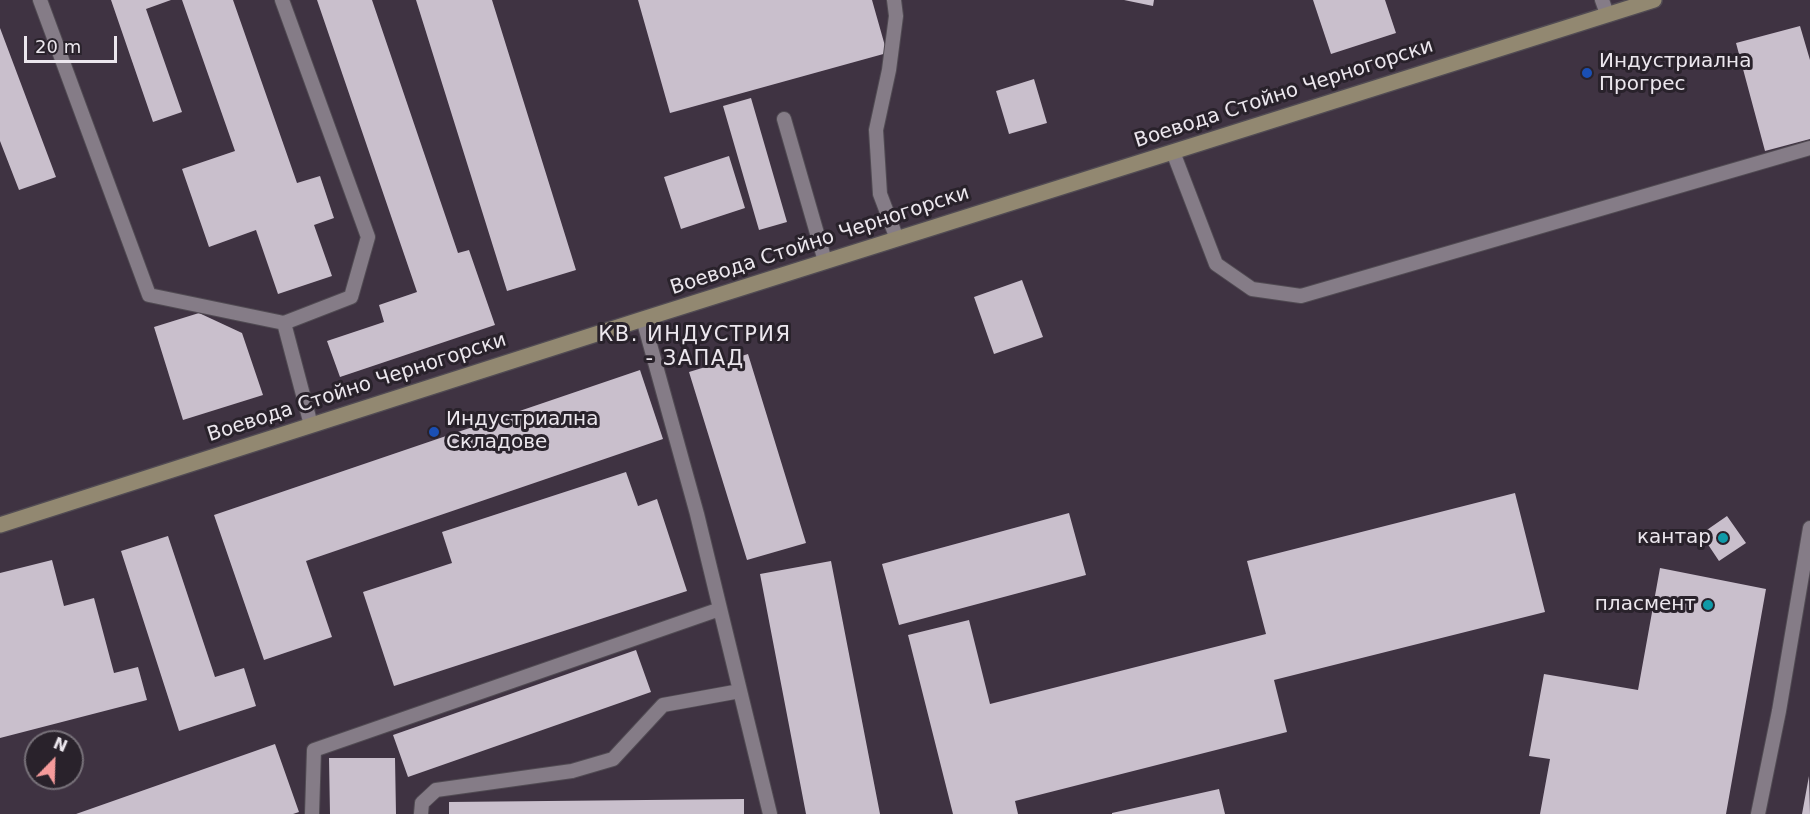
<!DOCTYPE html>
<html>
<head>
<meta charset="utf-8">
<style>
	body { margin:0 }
	#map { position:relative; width:1810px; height:814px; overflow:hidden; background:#332c35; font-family:"DejaVu Sans",sans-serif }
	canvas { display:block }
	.north { position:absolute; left:24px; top:730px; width:60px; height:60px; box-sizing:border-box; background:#29222b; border:2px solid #777179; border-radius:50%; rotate:23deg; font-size:16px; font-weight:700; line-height:24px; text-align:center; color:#ece7ee }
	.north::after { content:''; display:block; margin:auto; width:21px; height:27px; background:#f59b9b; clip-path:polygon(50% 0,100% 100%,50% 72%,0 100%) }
	.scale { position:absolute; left:24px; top:36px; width:93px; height:27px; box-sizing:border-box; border:3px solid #ece7ee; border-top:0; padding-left:8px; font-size:18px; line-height:21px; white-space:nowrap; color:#ece7ee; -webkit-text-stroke:4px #29222b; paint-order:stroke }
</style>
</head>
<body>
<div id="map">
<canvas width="1810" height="814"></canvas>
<div class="north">N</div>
<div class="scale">20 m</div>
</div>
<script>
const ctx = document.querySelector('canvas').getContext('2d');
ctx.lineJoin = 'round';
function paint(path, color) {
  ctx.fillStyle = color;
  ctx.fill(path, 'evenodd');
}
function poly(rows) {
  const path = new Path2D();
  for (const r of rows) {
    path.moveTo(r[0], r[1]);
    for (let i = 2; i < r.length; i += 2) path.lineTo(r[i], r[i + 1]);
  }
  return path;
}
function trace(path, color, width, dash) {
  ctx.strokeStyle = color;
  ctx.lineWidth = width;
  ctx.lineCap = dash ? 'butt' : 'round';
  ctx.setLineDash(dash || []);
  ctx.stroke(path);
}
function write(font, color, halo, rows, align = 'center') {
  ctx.font = font + ' "DejaVu Sans",sans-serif';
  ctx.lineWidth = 6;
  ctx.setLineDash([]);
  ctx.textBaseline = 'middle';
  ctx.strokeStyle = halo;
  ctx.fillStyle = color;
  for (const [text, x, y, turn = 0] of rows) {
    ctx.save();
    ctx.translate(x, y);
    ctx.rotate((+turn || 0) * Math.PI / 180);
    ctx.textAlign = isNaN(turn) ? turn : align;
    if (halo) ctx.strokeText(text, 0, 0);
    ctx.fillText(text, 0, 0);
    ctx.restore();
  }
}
paint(poly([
	[0,0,1810,0,1810,814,0,814],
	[36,742,72,742,72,778,36,778]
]), '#3f3342');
paint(poly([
	[111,0,171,0,146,9,182,112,153,122],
	[182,0,233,0,297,183,320,176,334,218,314,225,332,276,278,294,256,230,209,247,182,169,235,151],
	[317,0,372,0,458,253,469,250,495,325,340,377,327,341,384,322,379,305,417,292],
	[416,0,492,0,576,270,507,291],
	[638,0,872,0,887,53,670,113],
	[1124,0,1154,0,1153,6],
	[1313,0,1385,0,1396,33,1331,54],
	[1800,26,1810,60,1810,139,1765,151,1736,43],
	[0,28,56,177,19,190,0,141],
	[1034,79,1047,123,1009,134,996,91],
	[751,98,787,222,759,230,723,106],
	[729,156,745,208,681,229,664,177],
	[1022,280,1043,337,994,354,974,297],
	[199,313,242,333,263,395,183,420,154,327],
	[748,354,806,543,747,560,689,372],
	[640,370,663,439,306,561,332,637,264,660,214,515],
	[626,472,638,506,657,499,687,591,394,686,363,592,452,563,442,532],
	[1515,493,1545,612,1274,680,1287,732,1015,801,1018,814,953,814,908,635,969,620,990,704,1266,634,1247,561],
	[1069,513,1086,575,899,625,882,564],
	[1727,516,1746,543,1719,561,1701,534],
	[168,536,215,677,244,668,256,706,179,731,121,551],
	[52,560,64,606,94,598,114,673,138,667,147,700,0,738,0,573],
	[831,561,880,814,806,814,760,574],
	[1660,568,1766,589,1726,814,1540,814,1550,759,1529,756,1544,674,1638,690],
	[636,650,651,692,408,777,393,735],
	[275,744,299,812,293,814,76,814],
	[329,758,395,758,396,814,330,814],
	[1809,776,1810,814,1802,814],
	[1219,789,1225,814,1112,814,1112,813],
	[744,799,744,814,449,814,449,802]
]), '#c9bfcc');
const lane = poly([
	[40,0,149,295,284,323,351,297,368,237,282,0],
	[894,0,896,16,889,70,876,130,880,194,897,239],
	[1602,0,1607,14],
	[784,119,825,261],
	[1173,152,1216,264,1252,289,1301,296,1810,148],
	[643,319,697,514,770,814],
	[284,323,311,425],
	[312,814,314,750,720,609],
	[421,814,422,803,436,790,572,771,613,759,663,705,740,691],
	[1758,814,1779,711,1810,528]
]);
const secondary = poly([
	[0,525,643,319,1654,0]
]);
trace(lane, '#514b53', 16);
trace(secondary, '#514b53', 18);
trace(lane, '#857c87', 14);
trace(secondary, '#928871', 15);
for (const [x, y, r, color] of [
	[1587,73,6,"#1a4fb4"],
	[434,432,6,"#1a4fb4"],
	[1723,538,6,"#0f9aa8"],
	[1708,605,6,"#0f9aa8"]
]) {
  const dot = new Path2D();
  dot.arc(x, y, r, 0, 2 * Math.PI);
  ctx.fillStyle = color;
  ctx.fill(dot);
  trace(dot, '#29222b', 2);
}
write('20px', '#ece7ee', '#29222b', [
	["Индустриална",1599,62],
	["Прогрес",1599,85],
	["Индустриална",446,420],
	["Складове",446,443],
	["кантар",1711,538,"right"],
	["пласмент",1696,605,"right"]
], 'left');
write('20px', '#ece7ee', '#29222b', [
	["Воевода Стойно Черногорски",1284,94,-18],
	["Воевода Стойно Черногорски",820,241,-18],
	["Воевода Стойно Черногорски",357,388,-18]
]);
ctx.letterSpacing = '1.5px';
write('21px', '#ece7ee', '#29222b', [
	["КВ. ИНДУСТРИЯ",695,336],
	["- ЗАПАД",695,360]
]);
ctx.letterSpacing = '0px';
</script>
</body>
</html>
